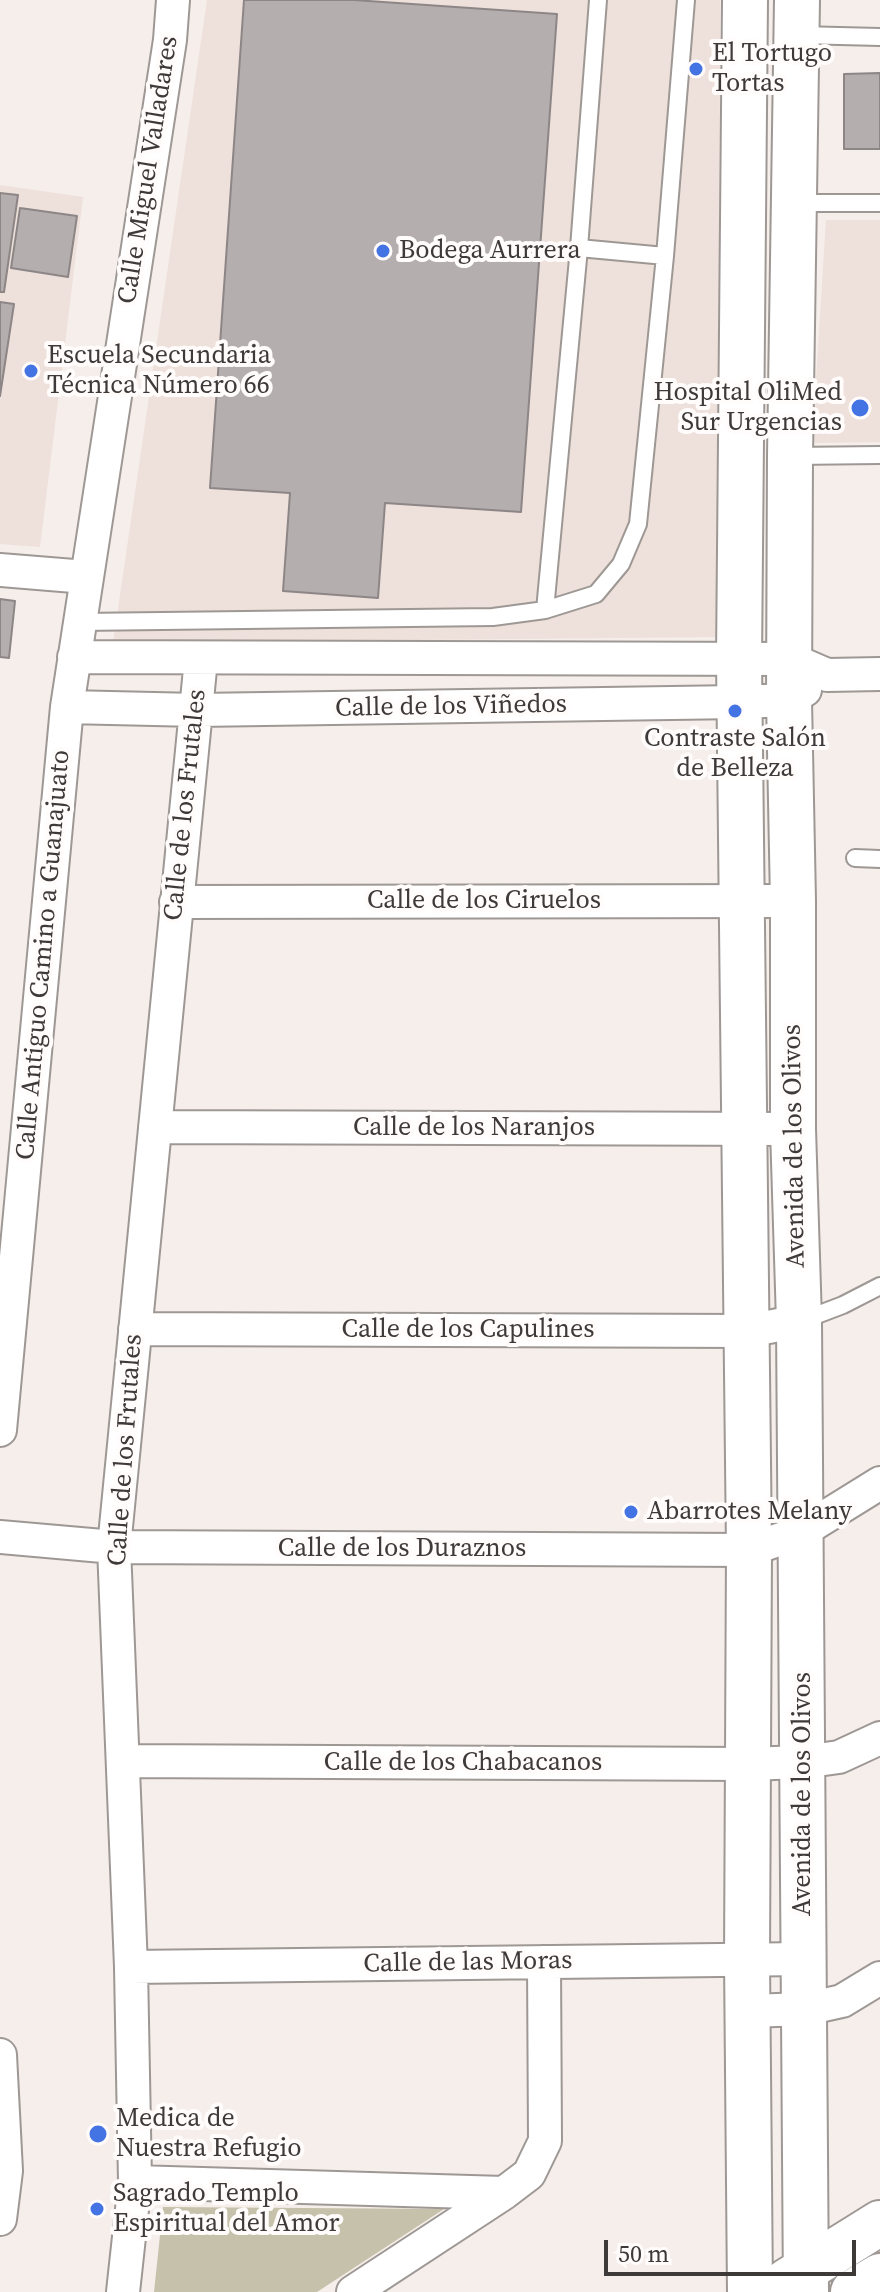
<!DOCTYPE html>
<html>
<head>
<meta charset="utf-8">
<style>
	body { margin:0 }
	#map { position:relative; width:880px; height:2292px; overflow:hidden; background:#f5eeeb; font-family:"Source Serif 4",serif }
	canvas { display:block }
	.scale { position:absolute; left:604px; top:2240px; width:252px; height:36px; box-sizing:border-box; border:4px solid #3d3a39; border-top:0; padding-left:10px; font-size:24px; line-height:28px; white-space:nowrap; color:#3d3a39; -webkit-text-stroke:6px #fffcfb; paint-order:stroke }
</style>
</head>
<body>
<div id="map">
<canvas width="880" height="2292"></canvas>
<div class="scale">50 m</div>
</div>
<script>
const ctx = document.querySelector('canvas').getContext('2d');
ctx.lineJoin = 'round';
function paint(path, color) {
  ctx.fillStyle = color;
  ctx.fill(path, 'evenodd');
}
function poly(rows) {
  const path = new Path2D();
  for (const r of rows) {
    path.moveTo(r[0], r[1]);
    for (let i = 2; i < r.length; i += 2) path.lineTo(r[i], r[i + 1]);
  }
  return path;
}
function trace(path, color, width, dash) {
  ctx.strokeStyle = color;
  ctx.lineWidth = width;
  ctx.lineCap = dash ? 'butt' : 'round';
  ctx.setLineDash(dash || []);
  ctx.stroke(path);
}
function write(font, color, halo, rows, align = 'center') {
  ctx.font = font + ' "Source Serif 4",serif';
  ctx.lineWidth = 8;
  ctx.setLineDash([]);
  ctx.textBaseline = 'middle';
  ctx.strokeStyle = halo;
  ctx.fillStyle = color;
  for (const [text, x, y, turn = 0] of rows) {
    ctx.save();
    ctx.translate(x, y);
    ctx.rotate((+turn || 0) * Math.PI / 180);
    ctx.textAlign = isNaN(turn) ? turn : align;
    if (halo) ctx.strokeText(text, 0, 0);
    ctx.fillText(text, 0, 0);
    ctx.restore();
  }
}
paint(poly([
	[207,0,720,0,719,637,113,643],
	[0,185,83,197,40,547,0,544],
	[826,220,880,220,880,442,812,443]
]), '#eee0da');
paint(poly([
	[163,2207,444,2209,317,2292,154,2292]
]), '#c6c1aa');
const building = poly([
	[244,0,354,0,557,14,521,512,385,503,378,598,283,591,290,493,210,488,244,0],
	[880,73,880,149,844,149,844,74,880,73],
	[0,193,18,195,4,292,0,292,0,193],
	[20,208,77,216,68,277,11,268,20,208],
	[0,302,14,304,0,396,0,302],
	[0,599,15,601,9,658,0,657,0,599]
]);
paint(building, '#b5aeae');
trace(building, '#8d8686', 2);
const lane = poly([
	[799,35,880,37],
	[796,203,880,203],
	[579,248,665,256],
	[792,456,880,455],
	[545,610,579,248,598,0],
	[79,622,493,617,545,610,596,594,621,564,638,524,665,256,686,0],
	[855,858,880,859],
	[801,1321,843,1305,880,1286]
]);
const street = poly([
	[0,570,86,577],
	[74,657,790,659,827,675,880,674],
	[67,707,197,710,739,702,789,700,805,690],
	[176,902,793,901],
	[155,1127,793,1129],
	[135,1329,748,1331,799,1321],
	[0,1430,67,707,170,40,173,0],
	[0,1537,114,1547,749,1550,801,1532,880,1483],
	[124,1761,747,1764,803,1762,839,1757,880,1738],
	[131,1967,804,1959],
	[748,2011,806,2009,842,2001,880,1978],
	[0,2055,6,2171,0,2219],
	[135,2182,504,2193],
	[123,2292,135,2182,131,1967,114,1547,201,659],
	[353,2292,504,2193,529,2174,545,2141,544,1962]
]);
const secondary = poly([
	[745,0,739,659,749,1550,747,1959,750,2292],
	[797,0,790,456,789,700,793,901,793,1129,799,1321,806,2292],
	[787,2281,880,2223],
	[853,2292,880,2276]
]);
trace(lane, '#9e9895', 20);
trace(street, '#9e9895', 36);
trace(secondary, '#9e9895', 48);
trace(lane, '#fff', 16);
trace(street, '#fff', 32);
trace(secondary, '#fff', 44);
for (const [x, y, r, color] of [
	[696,69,8,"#4473e4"],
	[383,251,8,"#4473e4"],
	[31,371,8,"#4473e4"],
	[860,408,10,"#4473e4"],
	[735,711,8,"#4473e4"],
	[631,1512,8,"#4473e4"],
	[98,2134,10,"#4473e4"],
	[97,2209,8,"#4473e4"]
]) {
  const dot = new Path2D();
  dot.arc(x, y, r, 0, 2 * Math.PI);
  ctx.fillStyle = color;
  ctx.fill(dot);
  trace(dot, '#fffcfb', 3);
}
write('26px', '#3d3a39', '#fffcfb', [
	["El Tortugo",712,54],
	["Tortas",712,84],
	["Bodega Aurrera",399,251],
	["Escuela Secundaria",47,356],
	["Técnica Número 66",47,386],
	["Hospital OliMed",842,393,"right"],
	["Sur Urgencias",842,423,"right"],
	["Contraste Salón",735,739,"center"],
	["de Belleza",735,769,"center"],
	["Abarrotes Melany",647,1512],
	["Medica de",116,2119],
	["Nuestra Refugio",116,2149],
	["Sagrado Templo",113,2194],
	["Espiritual del Amor",113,2224]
], 'left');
write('26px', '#3d3a39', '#fffcfb', [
	["Calle Miguel Valladares",149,170,-81],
	["Calle de los Viñedos",451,707,-1],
	["Calle de los Frutales",186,805,-84],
	["Calle de los Ciruelos",484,901],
	["Calle Antiguo Camino a Guanajuato",44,955,-85],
	["Calle de los Naranjos",474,1128],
	["Avenida de los Olivos",795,1146,-91],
	["Calle de los Capulines",468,1330],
	["Calle de los Frutales",126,1450,-86],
	["Calle de los Duraznos",402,1549],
	["Calle de los Chabacanos",463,1763],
	["Avenida de los Olivos",803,1794,-90],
	["Calle de las Moras",468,1963,-1]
]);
</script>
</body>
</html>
